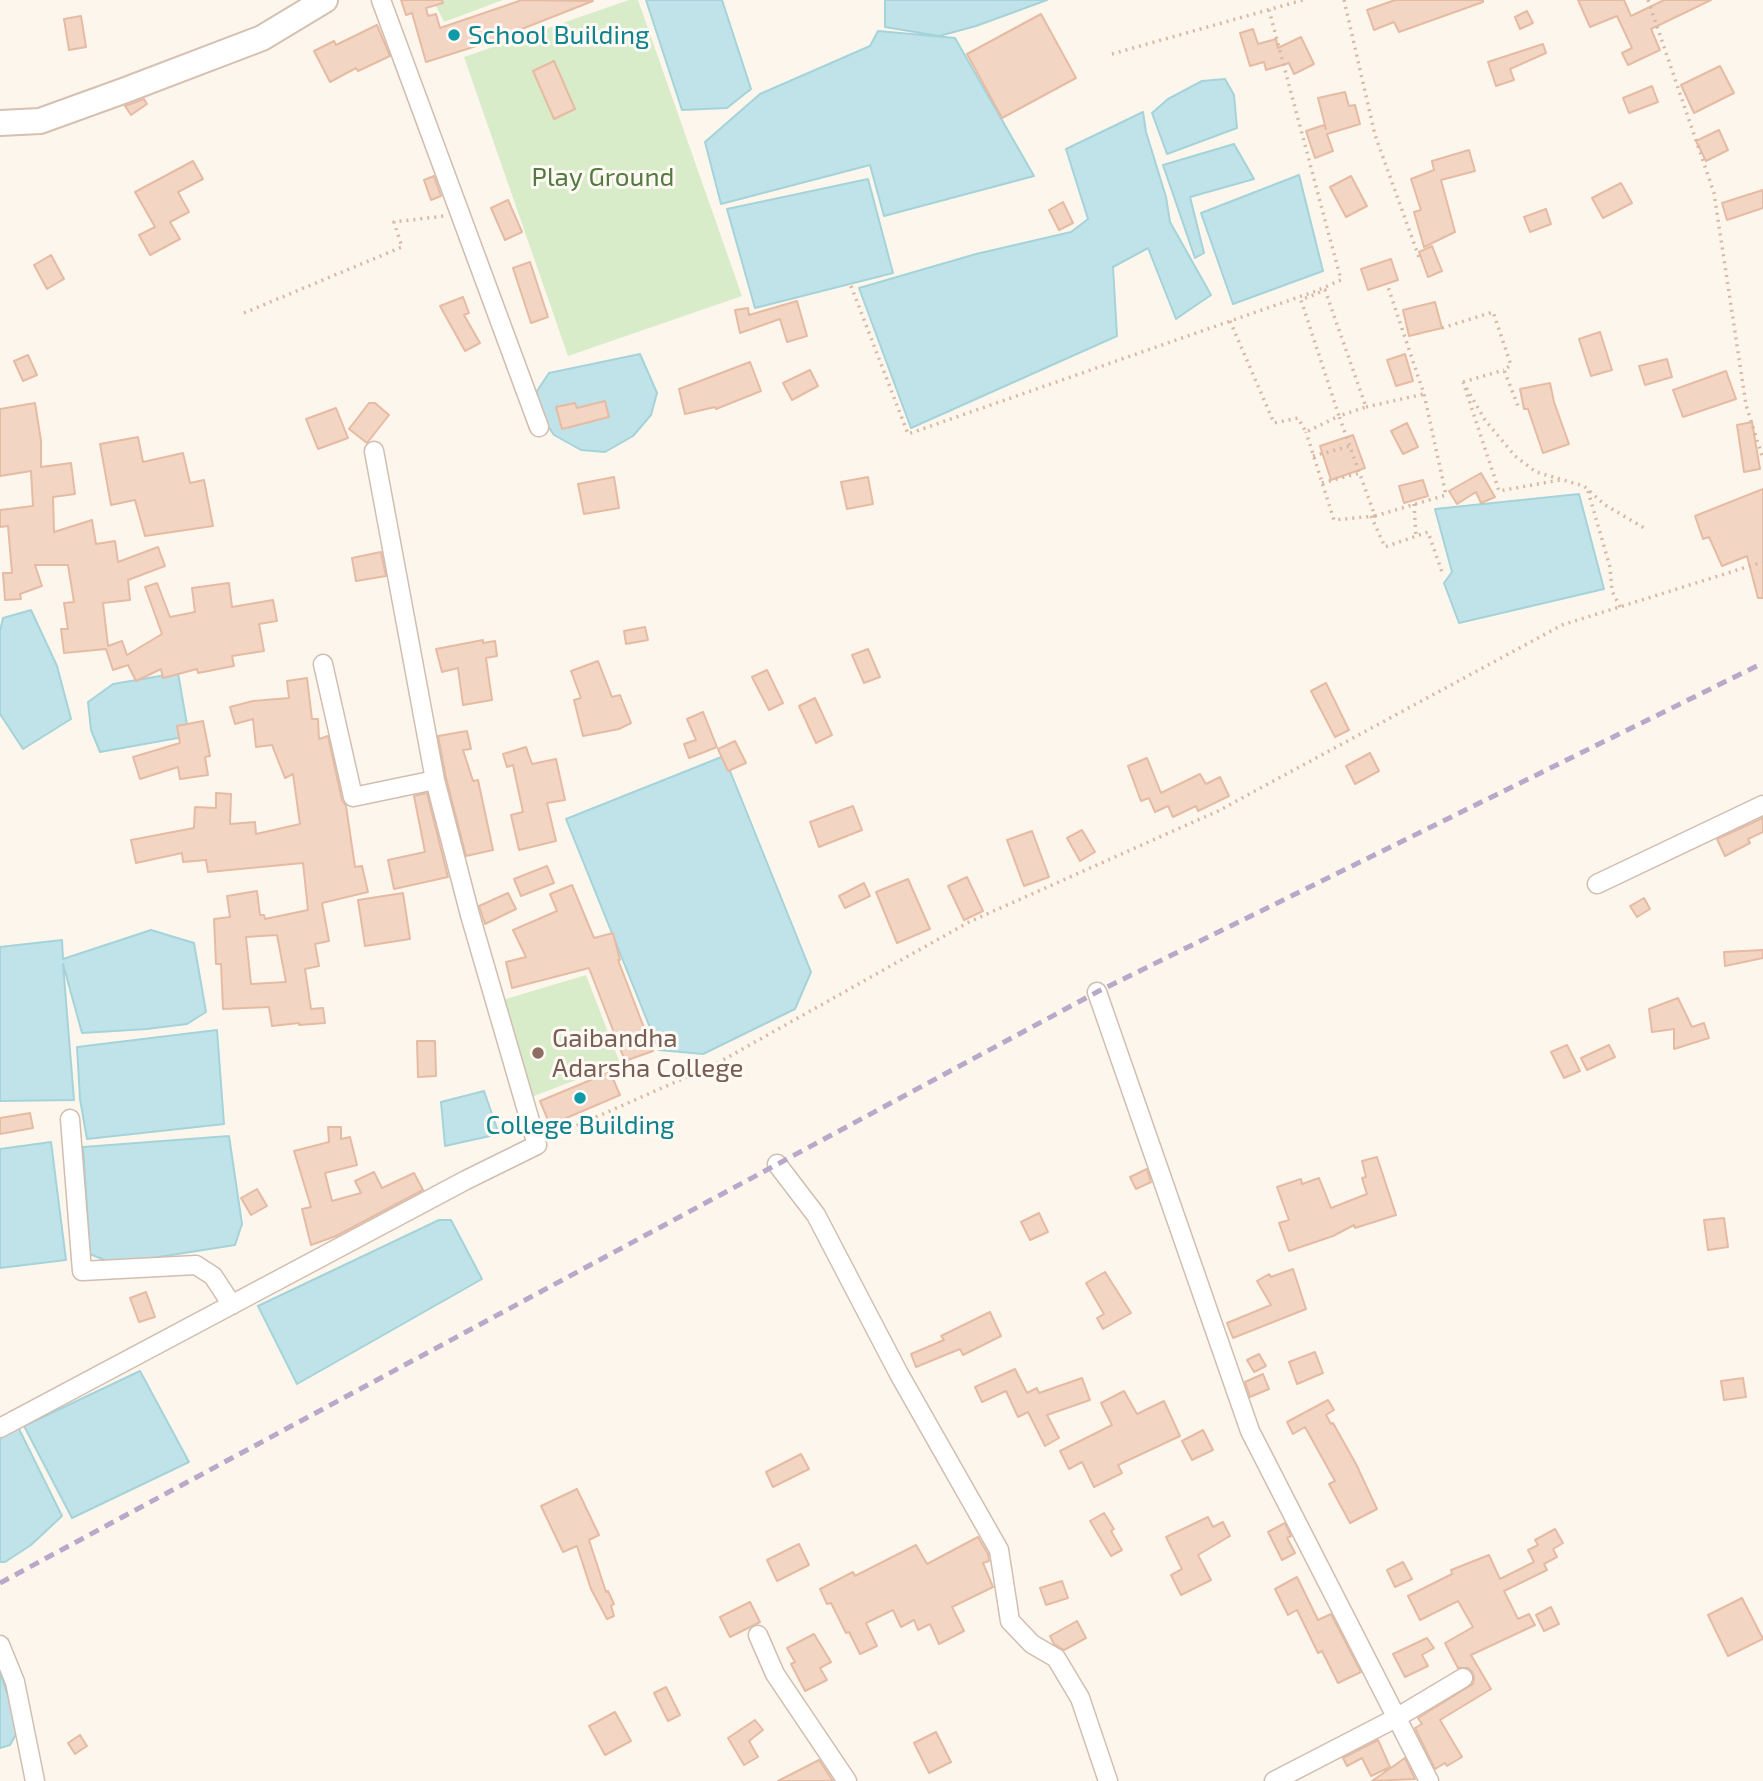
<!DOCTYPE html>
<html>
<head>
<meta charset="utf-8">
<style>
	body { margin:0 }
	canvas { display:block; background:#fdf6ec }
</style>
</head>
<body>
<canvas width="1763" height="1781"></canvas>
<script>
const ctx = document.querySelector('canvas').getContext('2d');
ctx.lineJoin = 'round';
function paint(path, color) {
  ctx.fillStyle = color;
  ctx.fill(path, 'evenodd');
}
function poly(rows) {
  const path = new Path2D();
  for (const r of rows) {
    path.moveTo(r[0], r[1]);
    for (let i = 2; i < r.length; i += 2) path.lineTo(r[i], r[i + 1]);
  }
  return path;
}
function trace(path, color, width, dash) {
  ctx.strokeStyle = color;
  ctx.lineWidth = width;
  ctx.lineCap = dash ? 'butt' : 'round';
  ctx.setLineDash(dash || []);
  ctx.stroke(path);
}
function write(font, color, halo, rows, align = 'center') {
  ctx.font = font + ' "Exo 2",sans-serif';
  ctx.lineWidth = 6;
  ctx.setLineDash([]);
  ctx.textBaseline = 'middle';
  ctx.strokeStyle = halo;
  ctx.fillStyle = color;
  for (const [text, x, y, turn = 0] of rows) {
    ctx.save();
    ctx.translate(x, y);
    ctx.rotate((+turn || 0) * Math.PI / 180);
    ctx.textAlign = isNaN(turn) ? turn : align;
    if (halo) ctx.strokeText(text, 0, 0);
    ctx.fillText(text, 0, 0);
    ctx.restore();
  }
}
paint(poly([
	[433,0,503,0,444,22],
	[629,0,638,0,742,296,568,356,464,57],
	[586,975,620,1063,529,1098,499,1001]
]), '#d8ecc9');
const water = poly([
	[646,0,722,0,751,89,727,108,682,110,646,0],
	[885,0,1047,0,976,26,939,36,885,27,885,0],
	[878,31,955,38,1034,176,884,216,870,165,721,204,705,142,760,94,870,46,878,31],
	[1225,79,1234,95,1237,128,1167,154,1152,113,1168,99,1202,81,1225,79],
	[1143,112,1146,132,1166,197,1170,222,1211,295,1176,319,1148,248,1113,267,1117,336,911,428,859,288,976,254,1071,232,1088,219,1066,149,1143,112],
	[1234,144,1254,179,1190,197,1204,253,1195,258,1163,165,1234,144],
	[1299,175,1323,271,1233,304,1201,213,1299,175],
	[868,179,893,273,755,308,727,209,868,179],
	[640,354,657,393,651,415,633,436,605,452,581,450,554,435,539,413,537,391,549,373,640,354],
	[1579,494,1604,589,1459,623,1444,583,1452,572,1435,509,1579,494],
	[31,610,57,666,71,719,23,749,0,714,0,631,3,618,31,610],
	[178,673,189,736,100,752,91,730,88,702,113,684,178,673],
	[724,756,811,972,795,1009,703,1054,659,1050,566,819,724,756],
	[151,930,194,943,206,1012,187,1024,147,1029,82,1033,63,964,74,1100,0,1101,0,947,62,940,63,959,151,930],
	[217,1030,224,1124,87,1139,80,1099,77,1047,217,1030],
	[484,1091,499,1134,445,1146,441,1102,484,1091],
	[229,1136,242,1224,235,1245,114,1264,90,1254,83,1147,229,1136],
	[51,1142,66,1260,0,1268,0,1149,51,1142],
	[439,1220,451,1220,482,1279,297,1384,258,1306,439,1220],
	[140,1371,189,1462,72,1518,24,1426,140,1371],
	[17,1425,62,1516,31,1545,5,1562,0,1562,0,1432,17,1425],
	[0,1672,19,1729,10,1745,0,1748,0,1672]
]);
paint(water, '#bfe3e8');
trace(water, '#a5d3da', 2);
const building = poly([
	[401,0,442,0,443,3,426,8,428,16,436,14,440,28,522,0,593,1,486,43,426,62,412,13,406,15,401,0],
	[1395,0,1483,0,1483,2,1399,32,1394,22,1374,30,1367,10,1395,0],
	[1578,0,1624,0,1631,16,1664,0,1711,0,1651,29,1660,50,1628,65,1622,53,1632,48,1617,16,1590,27,1578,0],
	[1527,11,1533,23,1520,29,1515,17,1527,11],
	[1041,14,1076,78,1002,118,967,54,1041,14],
	[81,16,86,47,69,50,64,19,81,16],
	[377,25,390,56,358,71,356,68,330,82,314,51,334,41,336,45,377,25],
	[1253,29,1258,44,1276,39,1278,48,1301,37,1314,64,1294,74,1289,63,1266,70,1264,62,1250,66,1240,33,1253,29],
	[1543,44,1546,53,1510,69,1514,80,1496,86,1488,62,1543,44],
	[554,61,575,109,554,119,533,71,554,61],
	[1720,66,1734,93,1694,113,1681,85,1720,66],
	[1652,86,1658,102,1629,113,1623,98,1652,86],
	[1345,92,1349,106,1355,105,1360,124,1327,134,1333,151,1315,158,1306,131,1324,125,1326,129,1318,98,1345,92],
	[144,99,147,104,131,115,125,106,144,99],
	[1719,130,1728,150,1706,161,1696,141,1719,130],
	[1469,150,1475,171,1441,180,1455,232,1424,247,1414,212,1421,210,1411,179,1434,170,1432,161,1469,150],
	[193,161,203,179,178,192,189,212,170,222,180,239,150,255,139,235,155,227,135,192,193,161],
	[434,176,441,196,431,200,424,180,434,176],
	[1351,176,1367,206,1346,217,1330,187,1351,176],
	[1621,183,1632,203,1603,218,1592,198,1621,183],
	[1763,190,1763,208,1727,220,1722,203,1763,190],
	[508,200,522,232,505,240,491,208,508,200],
	[1063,202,1073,223,1059,230,1049,210,1063,202],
	[1546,209,1551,224,1530,232,1524,217,1546,209],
	[1432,246,1442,271,1428,277,1419,252,1432,246],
	[51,255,64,279,47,289,34,265,51,255],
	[1391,259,1398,280,1368,290,1361,269,1391,259],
	[530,262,548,317,531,323,513,268,530,262],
	[463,297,469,313,464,315,480,343,465,351,440,306,463,297],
	[797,301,807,336,787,342,780,319,740,333,735,310,748,308,749,315,797,301],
	[1435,302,1442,328,1409,336,1403,310,1435,302],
	[1600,332,1612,370,1591,376,1579,339,1600,332],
	[1405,354,1413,381,1396,386,1387,360,1405,354],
	[28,355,37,375,23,381,14,361,28,355],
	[1667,359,1672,377,1645,385,1639,366,1667,359],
	[750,362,761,391,716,409,715,407,685,414,679,389,750,362],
	[810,370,818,386,792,400,783,383,810,370],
	[1726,371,1736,399,1683,417,1673,390,1726,371],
	[1550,383,1554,402,1569,444,1543,453,1528,409,1524,409,1520,389,1550,383],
	[605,401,609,417,562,429,556,407,575,403,577,408,605,401],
	[35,403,41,441,41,467,71,463,75,494,53,497,54,532,92,520,96,544,115,541,118,562,158,547,165,566,128,580,130,600,103,603,108,646,122,641,127,655,162,634,145,587,157,583,170,617,195,612,192,588,229,583,232,607,273,600,277,621,259,624,264,651,232,656,234,666,198,673,197,669,163,678,161,669,136,681,128,665,113,670,106,649,64,653,61,629,68,629,64,603,74,602,68,565,35,565,42,586,20,594,21,599,5,600,3,573,12,573,8,526,0,527,0,510,33,506,31,471,0,476,0,409,35,403],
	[369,403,375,403,389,415,367,443,349,429,369,403],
	[336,408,348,438,318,449,306,419,336,408],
	[1752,422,1760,469,1744,472,1737,425,1752,422],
	[1407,423,1418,447,1403,454,1391,431,1407,423],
	[1353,435,1365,468,1331,480,1320,446,1353,435],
	[138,437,143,462,183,453,190,483,204,480,213,526,145,536,135,500,111,505,100,444,138,437],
	[1481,473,1495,497,1481,503,1476,492,1457,504,1449,491,1481,473],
	[614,477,619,508,584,514,578,484,614,477],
	[868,477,873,504,847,509,841,482,868,477],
	[1423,480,1428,496,1404,503,1399,486,1423,480],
	[1763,489,1763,598,1758,598,1747,556,1722,566,1709,537,1703,539,1695,516,1763,489],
	[381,552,386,576,356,581,352,558,381,552],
	[645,627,648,640,626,644,624,631,645,627],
	[483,640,483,643,495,641,497,656,486,658,492,700,463,705,458,668,442,672,436,649,483,640],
	[868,649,880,677,864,683,852,655,868,649],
	[598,661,612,697,620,695,631,723,619,729,583,736,574,700,581,698,571,671,598,661],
	[767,670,783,703,769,710,752,677,767,670],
	[307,678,312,719,318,719,319,739,328,736,342,800,346,806,355,867,362,866,368,892,322,903,329,941,315,944,319,966,305,969,311,1009,323,1008,325,1023,299,1025,299,1023,272,1026,269,1007,223,1009,221,964,216,964,214,919,230,917,227,896,257,891,260,915,264,915,265,919,308,910,303,863,208,872,206,860,183,862,182,853,136,863,131,840,194,828,195,807,216,808,216,793,231,794,230,824,255,822,256,834,300,824,293,774,285,778,272,745,256,747,253,719,235,724,230,707,253,701,289,698,287,681,307,678],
	[277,935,286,982,251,984,246,937,277,935],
	[1326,683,1349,730,1335,737,1311,691,1326,683],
	[815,698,832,735,816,743,799,706,815,698],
	[703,712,717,747,689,758,684,744,696,740,687,719,703,712],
	[203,721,210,756,205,757,208,775,180,779,178,767,140,779,133,757,180,743,177,726,203,721],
	[467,731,471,749,463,750,473,781,478,780,493,850,466,856,446,778,438,736,467,731],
	[735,741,746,763,728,771,718,749,735,741],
	[526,747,532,764,556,759,565,800,547,803,556,841,519,850,511,815,523,812,513,765,507,767,503,754,526,747],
	[1370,753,1379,771,1355,784,1346,766,1370,753],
	[1147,758,1161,793,1200,774,1206,784,1220,777,1229,796,1198,811,1196,806,1173,817,1168,806,1155,812,1149,798,1141,801,1128,766,1147,758],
	[427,793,448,877,394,889,388,860,425,852,414,796,427,793],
	[853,806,862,830,819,847,810,822,853,806],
	[1763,818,1763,832,1748,839,1750,843,1725,856,1717,839,1763,818],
	[1082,830,1095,852,1080,861,1067,838,1082,830],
	[1032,831,1049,877,1024,886,1007,840,1032,831],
	[547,866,554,883,521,896,514,879,547,866],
	[967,877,983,911,964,920,948,886,967,877],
	[908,879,930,929,897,943,876,892,908,879],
	[864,883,870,896,845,908,839,896,864,883],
	[572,885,594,938,613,933,620,960,618,960,653,1051,625,1061,589,968,512,988,506,962,526,957,513,930,557,911,550,894,572,885],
	[403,893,410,939,365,946,358,900,403,893],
	[508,893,516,909,485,924,479,906,508,893],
	[1644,898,1650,909,1637,917,1630,906,1644,898],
	[1763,950,1763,958,1725,966,1724,952,1763,950],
	[1678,998,1692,1027,1704,1023,1709,1038,1674,1049,1674,1029,1652,1032,1649,1009,1678,998],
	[417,1041,435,1041,436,1076,418,1077,417,1041],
	[1567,1045,1580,1071,1564,1078,1551,1052,1567,1045],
	[1609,1045,1615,1057,1587,1070,1581,1058,1609,1045],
	[610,1072,620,1095,550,1125,540,1101,610,1072],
	[30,1113,33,1128,0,1134,0,1118,30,1113],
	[328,1127,341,1127,341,1139,350,1137,357,1165,325,1173,332,1201,361,1193,355,1181,374,1172,382,1188,414,1173,423,1190,336,1236,311,1245,302,1209,311,1207,294,1151,329,1142,328,1127],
	[1377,1157,1396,1215,1355,1228,1354,1225,1333,1236,1289,1251,1279,1223,1289,1220,1277,1187,1301,1179,1302,1184,1319,1178,1331,1208,1367,1194,1362,1178,1366,1177,1362,1161,1377,1157],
	[1147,1169,1151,1182,1136,1189,1130,1177,1147,1169],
	[257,1189,267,1206,251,1215,241,1198,257,1189],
	[1039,1213,1048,1232,1030,1240,1021,1222,1039,1213],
	[1724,1218,1728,1247,1708,1250,1704,1220,1724,1218],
	[1293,1269,1306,1309,1233,1338,1227,1323,1271,1305,1257,1281,1269,1274,1271,1277,1293,1269],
	[1105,1272,1131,1313,1103,1329,1097,1318,1104,1314,1086,1283,1105,1272],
	[146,1292,155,1317,139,1322,130,1298,146,1292],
	[990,1312,1001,1336,963,1355,960,1349,916,1367,911,1354,944,1340,941,1336,990,1312],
	[1315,1352,1323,1373,1297,1384,1289,1362,1315,1352],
	[1259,1354,1266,1366,1254,1372,1247,1360,1259,1354],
	[1015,1369,1027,1393,1037,1388,1039,1393,1082,1378,1090,1400,1047,1415,1059,1438,1045,1446,1028,1412,1018,1417,1006,1391,982,1402,975,1387,1015,1369],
	[1263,1374,1269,1389,1250,1397,1245,1382,1263,1374],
	[1743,1378,1746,1397,1724,1400,1721,1381,1743,1378],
	[1124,1391,1137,1414,1164,1401,1180,1436,1118,1465,1122,1473,1094,1487,1082,1462,1069,1469,1060,1451,1112,1425,1101,1403,1124,1391],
	[1328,1400,1334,1410,1326,1415,1331,1424,1333,1423,1356,1464,1377,1509,1350,1523,1329,1484,1335,1481,1305,1427,1293,1434,1287,1422,1328,1400],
	[1203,1430,1213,1450,1192,1460,1182,1441,1203,1430],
	[801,1454,809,1469,773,1487,766,1472,801,1454],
	[577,1489,599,1535,589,1540,606,1592,608,1591,614,1604,611,1606,614,1616,607,1619,591,1589,577,1546,563,1552,541,1506,577,1489],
	[1104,1513,1114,1529,1111,1531,1122,1550,1111,1556,1090,1521,1104,1513],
	[1208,1517,1213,1527,1223,1522,1230,1536,1198,1555,1211,1580,1181,1595,1171,1575,1182,1569,1166,1537,1208,1517],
	[1285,1523,1291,1536,1287,1538,1295,1553,1282,1560,1268,1532,1285,1523],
	[1555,1529,1563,1543,1553,1549,1557,1557,1544,1564,1547,1570,1504,1591,1518,1619,1529,1614,1535,1625,1471,1655,1491,1689,1440,1720,1462,1757,1447,1766,1445,1763,1435,1769,1415,1728,1422,1724,1418,1718,1473,1684,1474,1677,1472,1672,1468,1668,1458,1668,1445,1643,1473,1627,1458,1601,1420,1620,1408,1596,1452,1574,1451,1570,1489,1555,1500,1579,1534,1562,1528,1550,1538,1545,1535,1540,1555,1529],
	[978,1537,988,1554,989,1561,983,1563,993,1587,952,1607,964,1631,939,1644,930,1624,918,1630,914,1620,901,1627,893,1610,866,1623,877,1646,860,1654,849,1632,846,1633,831,1603,827,1604,820,1589,853,1572,855,1576,916,1545,927,1564,978,1537],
	[799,1544,809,1565,777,1581,767,1560,799,1544],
	[1403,1562,1412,1579,1395,1587,1387,1570,1403,1562],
	[1297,1577,1318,1620,1331,1614,1361,1672,1338,1683,1322,1651,1318,1653,1297,1610,1288,1615,1275,1589,1297,1577],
	[1062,1581,1068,1598,1046,1605,1040,1588,1062,1581],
	[1742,1598,1763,1639,1728,1656,1708,1615,1742,1598],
	[750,1602,760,1622,730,1637,720,1617,750,1602],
	[1551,1607,1559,1624,1544,1631,1536,1615,1551,1607],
	[1077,1621,1086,1638,1064,1650,1054,1644,1050,1636,1077,1621],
	[814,1634,831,1662,820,1668,827,1680,805,1691,791,1664,795,1662,787,1648,814,1634],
	[1427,1638,1434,1648,1422,1655,1428,1666,1405,1677,1393,1654,1427,1638],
	[666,1687,680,1715,668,1721,654,1693,666,1687],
	[615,1712,631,1741,605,1755,589,1726,615,1712],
	[755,1720,763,1730,749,1741,758,1757,744,1765,728,1738,755,1720],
	[936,1732,951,1762,929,1773,914,1743,936,1732],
	[80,1735,87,1746,75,1754,68,1743,80,1735],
	[1378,1740,1390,1767,1371,1776,1362,1758,1347,1766,1343,1758,1378,1740],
	[1405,1758,1415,1779,1372,1781,1405,1758],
	[819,1760,833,1781,778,1781,819,1760]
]);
paint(building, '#f3d5c3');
trace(building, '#e6bba3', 2);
const street = poly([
	[381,0,539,427],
	[323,664,353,797,435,780],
	[1597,884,1763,805],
	[1097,992,1250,1431,1429,1781],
	[70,1119,82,1271,196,1265,213,1276,232,1305],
	[777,1164,816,1215,899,1374,999,1550,1010,1621,1032,1644,1056,1658,1080,1698,1108,1781],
	[0,1428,466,1180,537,1145,470,915,435,780,374,451],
	[758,1635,775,1674,847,1781],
	[0,1645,15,1682,35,1781],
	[1274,1781,1396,1718,1463,1678]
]);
const secondary = poly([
	[0,123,40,121,123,91,262,38,325,0]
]);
trace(street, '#d1beb0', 21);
trace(secondary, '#d6c0b0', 28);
trace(poly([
	[1344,0,1375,135,1420,260],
	[1648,0,1714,193,1746,405,1763,459],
	[1112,54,1303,0],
	[851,286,908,434,1316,291,1341,280,1269,10],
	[244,313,402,247,394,222,444,216],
	[1230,321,1274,423,1298,418,1306,432,1339,416,1301,300,1325,290,1366,407,1339,416,1375,516,1334,520,1306,432],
	[1442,328,1493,312,1511,365,1504,370,1518,406],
	[1463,382,1485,420,1515,456,1536,472,1584,486,1605,505,1646,529],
	[1463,382,1504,370],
	[1465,388,1499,491,1560,480],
	[1366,407,1424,394],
	[1313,456,1350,446],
	[1322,483,1360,473],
	[1588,491,1610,567,1612,591,1620,607],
	[1414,504,1416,537],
	[1371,516,1385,547,1428,532,1442,572],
	[1375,516,1446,495,1424,394,1388,287],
	[551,1137,714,1065,969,922,1218,811,1562,625,1763,562]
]), '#d9b8a5', 3.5, [2, 5]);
trace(street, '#fff', 18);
trace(secondary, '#fff', 24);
trace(poly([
	[0,1583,1097,992,1763,663]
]), '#b9a8c9', 5, [10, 7]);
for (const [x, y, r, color] of [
	[454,35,7,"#0f9aa8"],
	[538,1053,7,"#8d6e63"],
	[580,1098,7,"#0f9aa8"]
]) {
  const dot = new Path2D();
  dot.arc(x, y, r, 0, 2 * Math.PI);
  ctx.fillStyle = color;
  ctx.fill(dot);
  trace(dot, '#fffaf3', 2.5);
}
write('26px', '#0d838f', '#fffaf3', [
	["School Building",468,35],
	["College Building",580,1125,"center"]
], 'left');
write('26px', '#537a41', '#fffaf3', [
	["Play Ground",603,177]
]);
write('26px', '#785e54', '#fffaf3', [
	["Gaibandha",552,1038],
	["Adarsha College",552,1068]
], 'left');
</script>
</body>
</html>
